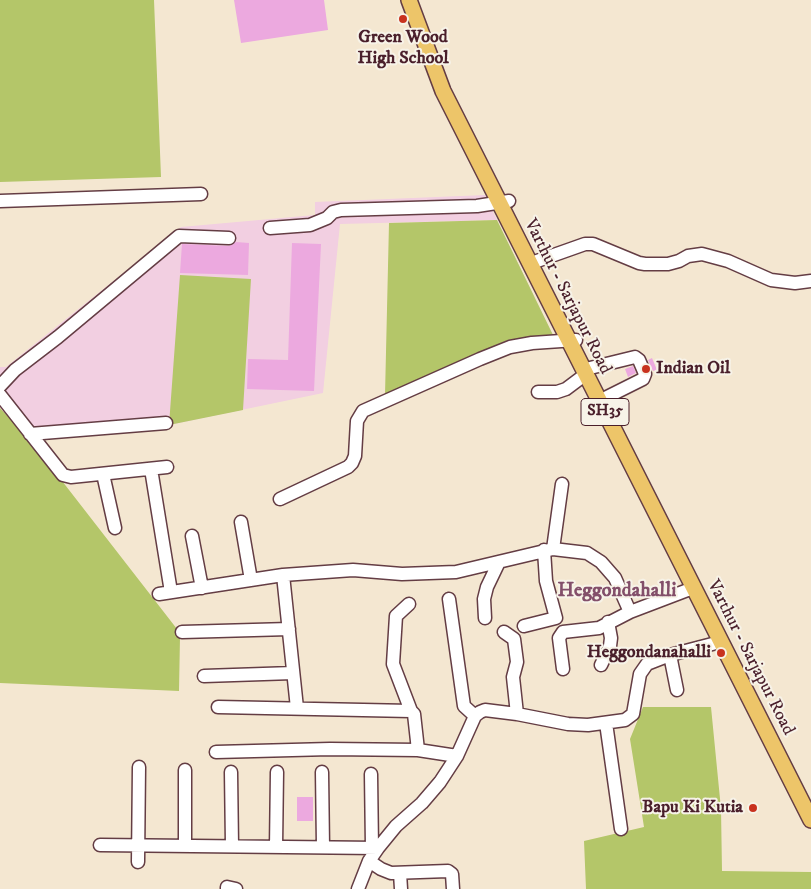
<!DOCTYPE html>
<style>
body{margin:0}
canvas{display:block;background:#f4e7d1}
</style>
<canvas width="811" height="889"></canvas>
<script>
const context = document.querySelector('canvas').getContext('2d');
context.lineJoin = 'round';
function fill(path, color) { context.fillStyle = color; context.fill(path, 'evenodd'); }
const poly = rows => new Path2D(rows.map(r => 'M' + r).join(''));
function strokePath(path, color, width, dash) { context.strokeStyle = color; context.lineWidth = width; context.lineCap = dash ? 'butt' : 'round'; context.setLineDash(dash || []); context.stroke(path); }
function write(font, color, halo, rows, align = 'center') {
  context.font = font + ' "IM FELL DW Pica",serif'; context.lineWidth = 4; context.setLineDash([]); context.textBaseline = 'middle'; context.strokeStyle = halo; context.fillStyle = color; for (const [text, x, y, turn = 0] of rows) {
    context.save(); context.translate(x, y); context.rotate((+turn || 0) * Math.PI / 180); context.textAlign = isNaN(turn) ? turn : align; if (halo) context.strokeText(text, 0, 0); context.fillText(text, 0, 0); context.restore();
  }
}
fill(poly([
 [485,195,497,220,340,224,323,393,174,424,31,441,0,408,0,367,6,367,181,227,315,215,315,202]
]), '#f2cfe1');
fill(poly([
 [0,0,154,0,161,177,0,182],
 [497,220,554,337,508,340,385,395,389,223],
 [180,275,251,279,243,410,169,425],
 [0,408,31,441,177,629,180,637,179,691,0,683],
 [643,707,711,707,721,809,722,871,811,872,811,889,586,889,584,841,644,827,630,739]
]), '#b4c669');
fill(poly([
 [234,0,324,0,328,30,241,43],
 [236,242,249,243,248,275,180,273,182,244,229,246],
 [292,243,321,244,314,391,247,389,248,359,288,360],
 [652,358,657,370,653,371,648,360],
 [633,366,636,373,628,377,625,369],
 [297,797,313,797,313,821,297,821]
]), '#eca9df');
const minor = poly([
 [0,201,201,194],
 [270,228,310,225,327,218,333,212,341,210,477,206,509,201],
 [537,261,585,244,593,244,639,263,645,264,668,264,679,261,688,256,702,254,728,261,771,280,795,283,811,281],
 [0,386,15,370,58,337,179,236,229,238],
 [538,392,557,392,566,389,586,374,590,368,635,357,639,360,645,374,643,379,605,398],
 [0,395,63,475,71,477,167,467],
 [30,434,166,423],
 [151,469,171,592],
 [103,474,115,528],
 [280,499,348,467,352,463,355,456,357,421,363,411,480,359,510,347,532,343,576,340],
 [241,522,251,580],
 [192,536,202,588],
 [553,549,562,484],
 [283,575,297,708],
 [159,594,283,575,353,570,402,574,456,572,553,549,587,553,601,562,615,578,630,612,693,588],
 [449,599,464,706,475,716],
 [409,604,396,616,393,664,411,711],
 [485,618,484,599,487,587,499,562],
 [524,626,556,618,546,581,544,550],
 [182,632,289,629],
 [504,632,514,639,517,662,513,677,517,714],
 [670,655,677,690],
 [601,665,610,646,611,638,608,622],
 [563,669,559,638,563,632,599,628,630,612],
 [204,676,293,673],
 [218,707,411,711,414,714,418,750],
 [606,723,621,829],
 [216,752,330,749,418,750,457,756],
 [185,770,185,846],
 [231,772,232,846],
 [322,772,323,847],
 [371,774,372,848],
 [100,845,378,848],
 [276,847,277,772],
 [369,861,381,869,391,873,448,871,452,874,453,889],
 [138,862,139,767],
 [400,873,401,889],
 [227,889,227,887,236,889],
 [358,889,369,861,378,848,396,826,422,803,440,782,457,756,475,716,480,712,485,710,517,714,568,724,588,725,625,720,633,714,640,674,647,664,670,655,720,642]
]);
const major = poly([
 [409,0,443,91,811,820]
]);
strokePath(minor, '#643d44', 15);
strokePath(major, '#643d44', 18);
strokePath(minor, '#fff', 12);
strokePath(major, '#edc569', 15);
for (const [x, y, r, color] of [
 [403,19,5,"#c8321e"],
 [646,369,5,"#c8321e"],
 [721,653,5,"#c8321e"],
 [753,808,5,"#c8321e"]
]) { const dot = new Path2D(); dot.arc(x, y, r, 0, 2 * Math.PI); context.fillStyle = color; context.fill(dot); strokePath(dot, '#f7f3e8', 2); }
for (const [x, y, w] of [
 [605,412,48]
]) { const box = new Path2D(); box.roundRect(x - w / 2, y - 13.5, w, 27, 4); context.fillStyle = '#f7f3e8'; context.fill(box); strokePath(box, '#4a1f2b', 1); }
write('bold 16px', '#4a1f2b', null, [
 ["SH35",605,412]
]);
write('bold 18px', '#4a1f2b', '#f7f3e8', [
 ["Green Wood",403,38,"center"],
 ["High School",403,59,"center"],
 ["Indian Oil",656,369,"left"],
 ["Heggondanahalli",711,653],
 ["Bapu Ki Kutia",743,808]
], 'right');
write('18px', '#4a1f2b', '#f7f3e8', [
 ["Varthur - Sarjapur Road",567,297,63],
 ["Varthur - Sarjapur Road",750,658,63]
]);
write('bold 20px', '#834f6a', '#f7f3e8', [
 ["Heggondahalli",617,592]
]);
</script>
